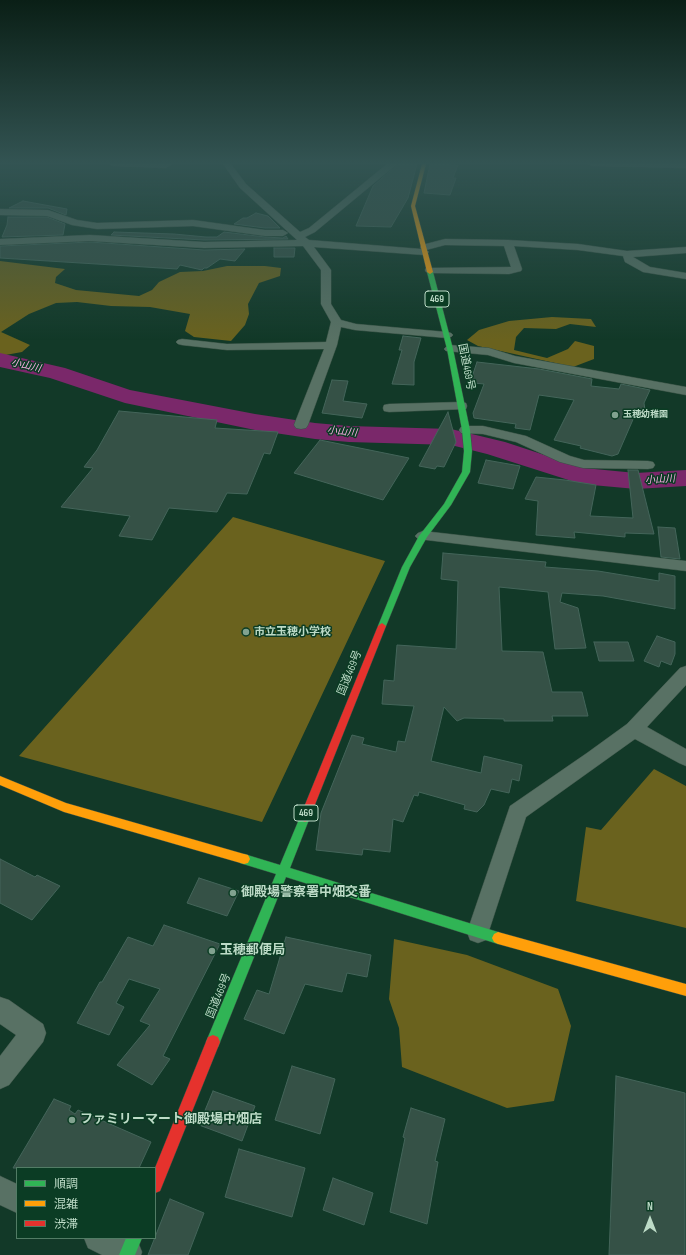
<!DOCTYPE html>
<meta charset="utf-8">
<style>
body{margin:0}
#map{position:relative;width:686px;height:1255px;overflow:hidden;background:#123928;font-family:"Sofia Sans Condensed","Noto Sans JP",sans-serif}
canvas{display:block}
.legend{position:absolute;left:16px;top:1167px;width:140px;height:72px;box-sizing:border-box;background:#0b3c24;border:1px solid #527c65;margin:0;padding:5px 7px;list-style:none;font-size:12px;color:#bddbc7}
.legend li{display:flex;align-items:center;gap:8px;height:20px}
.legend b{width:20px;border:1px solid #527c65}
.north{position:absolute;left:630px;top:1199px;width:40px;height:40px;-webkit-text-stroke:3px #0b3c24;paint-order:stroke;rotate:0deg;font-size:11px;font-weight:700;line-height:16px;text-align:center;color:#bddbc7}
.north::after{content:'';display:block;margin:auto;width:14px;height:18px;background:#bddbc7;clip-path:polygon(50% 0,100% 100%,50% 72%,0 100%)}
</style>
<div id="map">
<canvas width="686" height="1255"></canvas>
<ul class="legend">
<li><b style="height:5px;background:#30b455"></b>順調</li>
<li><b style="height:5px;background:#ff9f0a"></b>混雑</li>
<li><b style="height:5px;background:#e5322d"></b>渋滞</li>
</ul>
<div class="north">N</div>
</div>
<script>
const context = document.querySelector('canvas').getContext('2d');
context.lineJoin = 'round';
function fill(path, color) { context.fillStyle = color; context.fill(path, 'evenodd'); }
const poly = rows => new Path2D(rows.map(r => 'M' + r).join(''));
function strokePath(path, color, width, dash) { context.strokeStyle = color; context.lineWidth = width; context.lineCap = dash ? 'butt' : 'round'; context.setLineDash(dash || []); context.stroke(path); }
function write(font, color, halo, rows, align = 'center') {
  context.font = font + ' "Sofia Sans Condensed","Noto Sans JP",sans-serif'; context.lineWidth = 3; context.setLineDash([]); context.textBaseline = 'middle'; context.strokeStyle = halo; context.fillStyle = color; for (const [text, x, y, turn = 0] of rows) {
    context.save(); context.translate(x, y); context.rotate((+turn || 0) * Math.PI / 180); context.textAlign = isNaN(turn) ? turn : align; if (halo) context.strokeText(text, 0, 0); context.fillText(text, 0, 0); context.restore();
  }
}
fill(poly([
 [0,261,65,269,56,277,55,283,76,290,139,296,152,290,159,282,180,272,203,271,227,266,265,266,281,268,280,276,259,283,248,304,249,314,245,325,231,341,194,337,185,331,190,314,150,307,111,306,77,302,56,303,29,314,1,332,30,345,22,352,0,356],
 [552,317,591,319,596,327,570,324,556,329,524,328,516,337,514,350,547,358,568,349,575,341,594,346,594,359,573,367,478,346,467,340,479,330,509,321],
 [233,517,385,561,262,822,19,756],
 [654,769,686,786,686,928,576,901,586,827,601,830],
 [394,939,467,955,558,989,571,1026,554,1101,507,1108,402,1067,399,1028,389,999]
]), '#6a621e');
fill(poly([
 [0,353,65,368,130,390,255,414,315,423,349,426,451,429,505,442,584,468,636,473,686,470,686,486,636,489,581,484,487,454,451,445,349,442,315,439,255,430,125,403,50,378,0,367,0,353]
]), '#7a286a');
const building = poly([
 [398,164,417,164,408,198,391,227,356,226,373,186,398,164],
 [430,164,458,165,453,178,456,178,450,195,424,193,430,164],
 [23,201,67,209,66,215,48,208,9,208,23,201],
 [256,213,268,216,280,228,265,228,234,224,243,218,247,218,256,213],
 [8,217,47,217,65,224,63,235,2,237,7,225,8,217],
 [114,232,174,234,206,237,217,237,224,232,265,237,283,238,286,236,288,239,204,240,111,235,114,232],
 [90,242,204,250,245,249,235,261,220,259,207,268,204,268,202,270,180,265,177,269,0,258,0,246,90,242],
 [274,248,295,248,294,257,274,257,274,248],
 [403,336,421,338,414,362,414,385,392,384,402,350,399,350,403,336],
 [477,362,539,369,592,379,591,386,619,389,621,384,650,390,644,403,645,410,638,408,618,454,612,456,580,448,581,446,554,440,574,400,539,395,530,430,515,428,516,424,474,418,473,413,484,384,474,383,475,380,471,380,477,362],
 [332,380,348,381,343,401,367,404,362,418,322,413,332,380],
 [119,411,217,420,215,428,278,432,270,454,264,453,247,494,227,493,217,512,169,508,152,540,119,536,130,516,61,507,93,468,84,467,97,450,119,411],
 [448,412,456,442,444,467,437,466,435,469,419,466,448,412],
 [320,440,409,458,383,500,294,473,320,440],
 [486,460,520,466,513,489,478,483,486,460],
 [628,470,638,470,654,534,625,533,625,537,574,532,575,538,536,535,538,501,525,499,536,477,565,480,596,485,590,516,633,518,628,470],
 [658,527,675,528,680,559,661,557,658,527],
 [443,553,546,562,545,567,598,571,659,581,659,573,675,576,675,609,603,596,562,593,560,602,578,608,586,648,555,649,548,592,499,587,502,651,543,652,552,692,582,692,588,716,552,716,553,721,504,721,504,719,464,718,457,721,444,707,431,761,481,773,484,756,522,765,519,781,512,779,509,793,491,789,484,805,477,812,464,809,465,805,419,792,418,796,414,795,403,822,393,819,390,852,363,849,362,855,316,850,321,813,352,735,364,738,362,744,396,752,398,741,405,742,414,706,382,704,384,680,394,681,397,645,456,649,458,581,441,579,443,553],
 [657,636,675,642,675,654,671,665,661,661,659,667,644,661,657,636],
 [594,642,628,642,634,661,599,661,594,642],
 [0,859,35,877,37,875,60,886,32,920,0,903,0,859],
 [199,878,239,891,227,916,187,903,199,878],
 [164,925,220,944,163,1056,170,1059,152,1085,117,1065,150,1025,140,1021,160,989,129,979,116,1003,124,1007,109,1035,77,1023,100,982,102,982,128,937,153,946,164,925],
 [286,937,371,955,367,977,347,973,342,992,305,984,284,1034,244,1019,257,990,269,994,286,937],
 [292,1066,335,1079,320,1134,275,1120,292,1066],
 [616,1076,685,1093,685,1255,609,1255,616,1076],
 [213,1091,255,1106,242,1141,199,1125,213,1091],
 [54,1099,71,1106,69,1110,75,1114,78,1110,151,1142,139,1168,13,1168,54,1099],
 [411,1108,445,1119,435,1161,438,1162,427,1224,390,1212,405,1138,403,1137,411,1108],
 [239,1149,305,1168,292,1217,225,1197,239,1149],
 [333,1178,373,1193,364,1225,323,1210,333,1178],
 [170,1199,204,1213,188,1255,148,1255,170,1199]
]);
fill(building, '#355146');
strokePath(building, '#44655a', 1);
const street = poly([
 [109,164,172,164,166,168,113,166,109,164],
 [223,164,231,164,246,184,300,232,309,228,387,164,397,164,315,232,305,237,309,240,421,249,420,247,422,245,445,239,508,240,578,244,627,251,686,247,686,253,633,257,650,267,686,273,686,279,643,272,625,262,623,256,578,250,514,246,522,269,521,271,509,274,430,273,426,272,425,270,426,268,511,267,504,246,445,245,426,250,429,252,424,255,314,247,331,270,331,304,341,320,356,324,447,332,451,333,453,335,451,337,447,338,355,330,341,327,337,345,308,425,306,428,301,429,296,428,294,425,324,349,227,350,182,345,178,344,176,342,178,340,182,339,227,344,326,342,331,322,321,304,321,270,303,246,204,248,90,241,0,245,0,239,90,235,204,242,297,240,240,188,223,164],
 [588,164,686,164,686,168,592,166,588,164],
 [0,209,48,210,77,220,97,223,193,220,265,230,283,230,288,233,283,236,265,236,193,226,97,229,72,225,47,216,0,215,0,209],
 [450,345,489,348,515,356,686,387,686,395,514,363,488,355,446,351,444,349,446,347,450,345],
 [461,402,466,403,467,406,466,409,389,412,384,411,383,408,384,405,389,404,461,402],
 [466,426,483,426,526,436,570,456,584,460,648,461,653,462,655,465,653,468,648,469,583,468,560,462,516,442,483,434,461,433,459,430,461,427,466,426],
 [423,531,686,561,686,571,418,539,415,536,418,533,423,531],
 [686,666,686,685,647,727,686,749,686,766,679,763,635,739,526,817,486,940,478,943,470,940,467,932,510,806,587,753,627,724,680,668,686,666],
 [0,997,9,1000,43,1024,46,1033,43,1042,9,1085,0,1089,0,1056,16,1035,0,1024,0,997],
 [0,1176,17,1184,17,1213,0,1205,0,1176],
 [84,1238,130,1238,138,1242,142,1252,141,1255,102,1255,88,1248,84,1238]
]);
const fast = poly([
 [430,270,433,272,453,349,470,430,472,451,470,472,451,505,427,537,410,567,386,626,382,629,378,626,402,567,419,536,444,504,462,472,464,451,462,430,447,349,427,272,430,270],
 [305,812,309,814,310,817,290,868,498,932,502,934,504,938,502,942,498,944,286,877,218,1047,213,1049,208,1047,206,1042,276,874,240,863,238,859,240,855,244,854,280,865,300,817,301,814,305,812],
 [126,1238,142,1238,135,1255,119,1255,126,1238]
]);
const slow = poly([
 [422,164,426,164,415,206,433,272,430,274,427,272,411,206,422,164],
 [0,776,66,803,244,854,248,855,250,859,248,863,244,864,64,812,0,785,0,776],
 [498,932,686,984,686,996,498,944,494,942,492,938,494,934,498,932]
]);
const jam = poly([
 [382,623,386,626,310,817,309,820,305,822,301,820,300,817,378,626,382,623],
 [213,1035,218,1037,220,1042,160,1191,155,1193,155,1168,208,1037,213,1035]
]);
strokePath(street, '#395245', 1);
strokePath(fast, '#395245', 1);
strokePath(slow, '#395245', 1);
strokePath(jam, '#395245', 1);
fill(street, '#587164');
fill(fast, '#30b455');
fill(slow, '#ff9f0a');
fill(jam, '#e5322d');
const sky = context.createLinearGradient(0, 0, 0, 340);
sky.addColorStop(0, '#0a1f16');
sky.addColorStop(0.48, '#335453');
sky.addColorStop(1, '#33545300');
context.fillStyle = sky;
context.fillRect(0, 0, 686, 340);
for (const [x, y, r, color] of [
 [615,415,4,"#81a28f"],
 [246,632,4,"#81a28f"],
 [233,893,4,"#81a28f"],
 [212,951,4,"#81a28f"],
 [72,1120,4,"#81a28f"]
]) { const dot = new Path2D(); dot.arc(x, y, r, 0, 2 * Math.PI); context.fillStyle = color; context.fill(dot); strokePath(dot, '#0b3c24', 1.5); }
write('bold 9px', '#bddbc7', '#0b3c24', [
 ["玉穂幼稚園",623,415]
], 'left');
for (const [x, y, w] of [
 [437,299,24],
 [306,813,24]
]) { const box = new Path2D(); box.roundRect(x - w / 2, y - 8, w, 16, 3); context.fillStyle = '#0b3c24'; context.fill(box); strokePath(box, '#bddbc7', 1); }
write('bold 10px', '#bddbc7', null, [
 ["469",437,299],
 ["469",306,813]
]);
write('italic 10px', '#f9aee4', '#0b3c24', [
 ["小山川",26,366,13],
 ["小山川",342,432,6],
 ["小山川",660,480,-4]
]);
write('11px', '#bddbc7', '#0b3c24', [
 ["国道469号",466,367,79],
 ["国道469号",350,673,-68],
 ["国道469号",219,996,-68]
]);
write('bold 11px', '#bddbc7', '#0b3c24', [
 ["市立玉穂小学校",254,632]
], 'left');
write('bold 13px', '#bddbc7', '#0b3c24', [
 ["御殿場警察署中畑交番",241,893],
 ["玉穂郵便局",220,951],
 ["ファミリーマート御殿場中畑店",80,1120]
], 'left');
</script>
